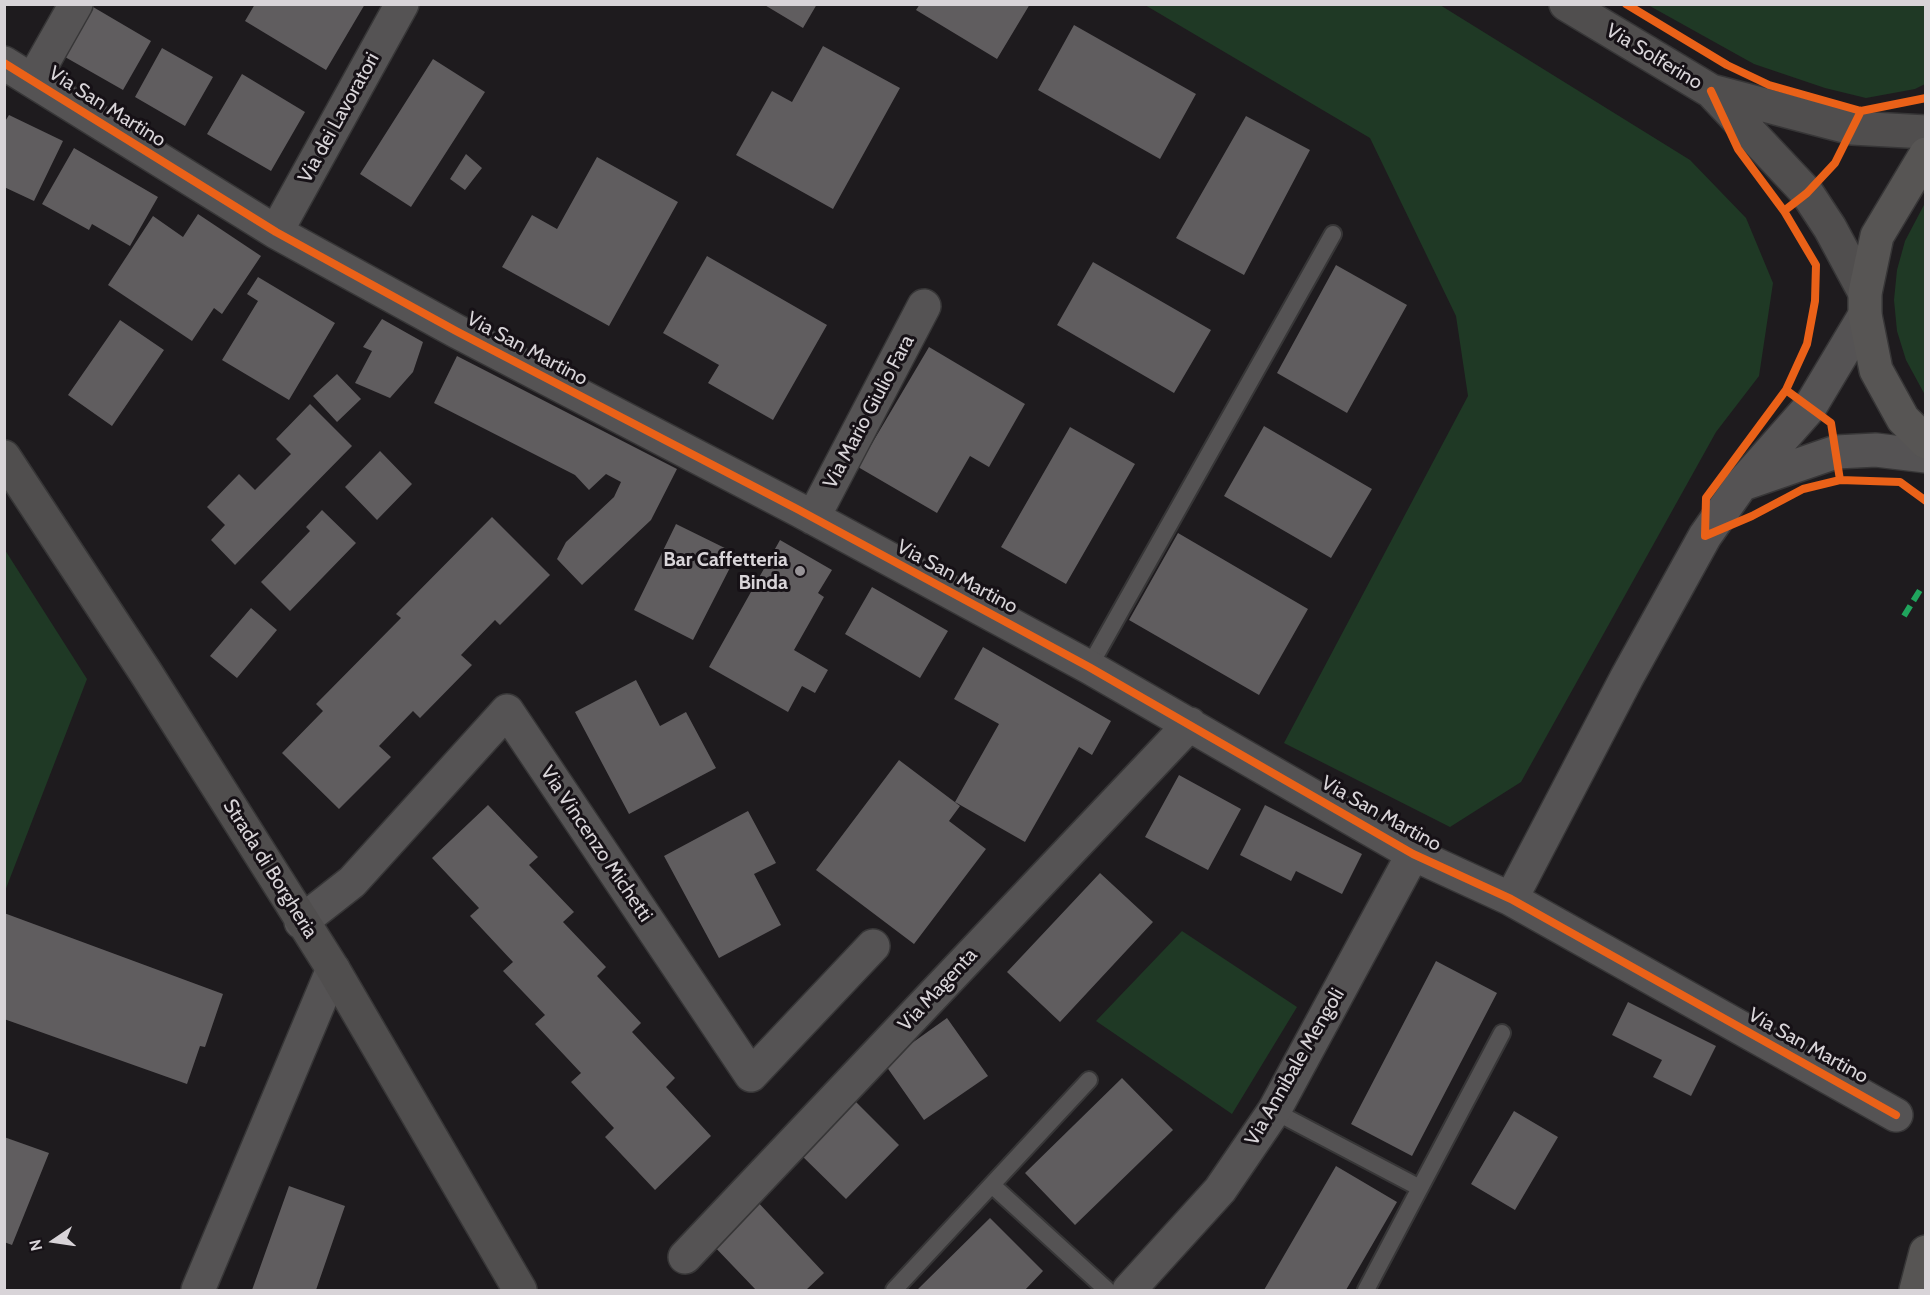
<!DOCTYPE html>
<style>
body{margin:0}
#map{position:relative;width:1930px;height:1295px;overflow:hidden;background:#1e1b1e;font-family:Cabin,sans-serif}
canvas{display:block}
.frame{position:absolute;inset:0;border:6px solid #d8d4d8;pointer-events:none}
.north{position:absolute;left:24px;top:1211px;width:60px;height:60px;-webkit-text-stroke:4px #161116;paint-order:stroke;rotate:257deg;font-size:16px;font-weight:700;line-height:24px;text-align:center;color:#d8d4d8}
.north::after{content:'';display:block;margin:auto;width:21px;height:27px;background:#d8d4d8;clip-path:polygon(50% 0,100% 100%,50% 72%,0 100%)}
</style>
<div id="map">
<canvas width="1930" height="1295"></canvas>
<div class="frame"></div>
<div class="north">N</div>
</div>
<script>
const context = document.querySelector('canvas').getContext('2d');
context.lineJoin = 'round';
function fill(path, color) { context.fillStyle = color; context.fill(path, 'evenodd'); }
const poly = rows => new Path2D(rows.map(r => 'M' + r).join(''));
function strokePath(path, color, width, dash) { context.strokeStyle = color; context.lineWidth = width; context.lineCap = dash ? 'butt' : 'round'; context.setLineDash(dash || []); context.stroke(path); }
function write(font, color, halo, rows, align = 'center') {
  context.font = font + ' Cabin,sans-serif'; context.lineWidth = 6; context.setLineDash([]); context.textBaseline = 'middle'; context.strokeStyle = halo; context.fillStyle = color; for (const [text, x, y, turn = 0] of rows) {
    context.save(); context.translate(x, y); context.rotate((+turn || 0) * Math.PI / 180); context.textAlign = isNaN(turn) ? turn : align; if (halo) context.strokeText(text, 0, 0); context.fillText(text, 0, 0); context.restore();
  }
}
fill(poly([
 [1145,5,1440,5,1690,160,1746,218,1773,283,1759,376,1716,432,1521,782,1450,827,1284,743,1468,396,1456,316,1370,138],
 [1648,5,1925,5,1925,84,1915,89,1866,98,1825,88,1754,64],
 [1925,203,1925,395,1906,360,1897,331,1894,300,1897,270,1905,241],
 [5,550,87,679,5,891],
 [1182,931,1297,1007,1232,1114,1096,1021]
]), '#1f3925');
fill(poly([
 [88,4,151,41,123,90,58,53],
 [255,4,365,4,326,70,245,21],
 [763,4,817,4,803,28],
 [920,4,1030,4,997,59,916,10],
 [1074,25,1196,94,1160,159,1038,90],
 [823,46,900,88,833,209,736,155,772,91,792,102],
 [162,48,213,77,185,126,135,97],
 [433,59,485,92,411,207,360,174],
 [242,74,305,112,271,171,207,134],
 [9,115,63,141,34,201,4,187,4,123],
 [1246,116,1310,150,1244,275,1176,238],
 [74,148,158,197,130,246,92,224,89,230,42,204],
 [466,154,482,168,465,190,450,179],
 [597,157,678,202,609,326,502,267,532,215,557,229],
 [198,214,261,256,222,314,214,308,192,341,108,285,153,216,183,237],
 [707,256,827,325,773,420,708,383,719,365,663,333],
 [1093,262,1211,330,1174,393,1057,325],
 [1336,265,1407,305,1347,413,1277,373],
 [258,277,335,323,289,400,222,360,258,301,247,294],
 [382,319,423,342,413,372,390,398,355,383,372,351,363,347],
 [120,320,164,350,112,426,68,395],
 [929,347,1025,404,989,467,970,456,937,513,858,467],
 [457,356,677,469,651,520,582,585,557,559,566,542,614,497,621,482,606,474,589,490,575,475,434,403],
 [337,374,361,399,337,422,313,396],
 [310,404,352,446,235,565,211,540,225,525,207,507,239,474,255,490,291,454,276,439],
 [1264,426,1372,489,1331,558,1224,496],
 [1070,427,1135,464,1066,584,1001,547],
 [380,451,412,484,377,520,345,487],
 [322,510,356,543,290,611,261,582,310,531,306,527],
 [492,517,550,575,500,625,495,620,461,655,472,665,420,718,413,711,379,746,391,757,339,809,282,753,323,711,316,704,401,618,396,614],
 [676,524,737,554,693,640,634,610],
 [1178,533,1308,609,1259,695,1129,620],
 [780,540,832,570,818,593,824,597,794,650,828,670,815,693,802,686,788,712,709,667],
 [872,587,948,631,920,678,845,634],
 [251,608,277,630,237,678,210,656],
 [983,647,1111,721,1092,755,1079,747,1025,842,955,802,999,724,954,699],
 [636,680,660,726,686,712,716,768,629,814,575,712],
 [899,760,960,806,949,821,986,849,914,944,816,870],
 [1179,775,1241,809,1208,870,1145,837],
 [488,805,538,857,529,865,574,912,563,922,606,967,597,976,641,1023,632,1032,675,1078,666,1087,711,1136,655,1190,605,1137,614,1128,571,1082,581,1073,535,1024,545,1015,503,971,513,962,470,916,479,908,432,858],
 [1265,805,1362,854,1342,894,1296,871,1291,881,1240,855],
 [748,811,776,863,754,874,781,925,719,958,664,856],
 [1100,873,1153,922,1060,1022,1007,972],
 [4,913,223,994,205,1047,200,1046,187,1084,4,1019],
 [1436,961,1497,993,1412,1156,1351,1124],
 [1628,1002,1716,1046,1691,1096,1653,1077,1662,1060,1612,1035],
 [947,1018,988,1076,924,1120,884,1063],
 [1122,1078,1173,1130,1075,1225,1025,1173],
 [853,1099,899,1145,846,1199,799,1153],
 [1514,1111,1558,1137,1515,1210,1471,1184],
 [4,1137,49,1153,12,1245,4,1242],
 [1336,1166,1397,1202,1346,1290,1264,1290],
 [289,1186,345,1206,316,1290,252,1290],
 [755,1199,824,1273,806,1290,756,1290,710,1242],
 [990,1218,1043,1271,1025,1290,917,1290]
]), '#605d5f');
const lane = poly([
 [1089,667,1333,234],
 [1274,1111,1420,1188],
 [992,1185,1107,1290],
 [894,1290,1089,1080],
 [1366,1290,1502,1033]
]);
const street = poly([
 [4,63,276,232,456,331,799,510,1089,667,1413,854,1511,899,1896,1115],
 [33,80,76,4],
 [276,232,402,4],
 [1743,484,1836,452,1876,450,1926,456],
 [813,518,924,306],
 [1511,899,1627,677,1705,536,1741,485,1810,407,1865,315],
 [301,922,352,882,507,711,751,1075,873,946],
 [685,1257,1190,724],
 [198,1290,333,969],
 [1129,1290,1220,1190,1274,1111,1413,854]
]);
const secondary = poly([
 [1566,4,1711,91,1852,128,1926,132],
 [1711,91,1807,193,1830,228,1865,293],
 [4,457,146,673,333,969,520,1290]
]);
const primary = poly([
 [1926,154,1877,236,1865,293,1865,315,1876,370,1903,419,1926,442],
 [1916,1290,1926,1252]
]);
strokePath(lane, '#373637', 20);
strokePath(street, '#373637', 36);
strokePath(secondary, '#373637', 36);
strokePath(primary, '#373637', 36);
strokePath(lane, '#555354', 16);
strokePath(street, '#555354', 33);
strokePath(secondary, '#504e4e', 33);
strokePath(primary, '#575554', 33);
strokePath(poly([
 [1904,616,1920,590,1926,588]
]), '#20a55d', 6, [12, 6]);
strokePath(poly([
 [1626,4,1727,65,1769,85,1861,111,1926,98],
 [4,63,276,232,456,331,799,510,1089,667,1413,854,1511,899,1896,1115],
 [1711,91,1738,149,1784,211,1816,265,1815,301,1807,344,1786,390,1706,498,1705,536,1752,516,1803,489,1840,480,1900,482,1926,501],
 [1784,211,1807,193,1835,163,1861,111],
 [1786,390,1831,423,1840,480]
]), '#ea6118', 8);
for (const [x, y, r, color] of [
 [800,571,6,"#979397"]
]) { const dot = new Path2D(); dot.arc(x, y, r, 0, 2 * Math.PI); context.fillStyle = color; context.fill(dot); strokePath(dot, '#161116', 2); }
write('20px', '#d8d4d8', '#161116', [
 ["Via Solferino",1654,57,31],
 ["Via San Martino",107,107,32],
 ["Via dei Lavoratori",339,118,-61],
 ["Via San Martino",527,349,28],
 ["Via Mario Giulio Fara",869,412,-62],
 ["Via San Martino",957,577,28],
 ["Via San Martino",1381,814,29],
 ["Via Vincenzo Michetti",596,844,56],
 ["Strada di Borgheria",270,869,58],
 ["Via Magenta",938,990,-47],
 ["Via San Martino",1808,1046,29],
 ["Via Annibale Mengoli",1295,1067,-60]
]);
write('bold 20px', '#d8d4d8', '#161116', [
 ["Bar Caffetteria",788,560],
 ["Binda",788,583]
], 'right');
</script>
